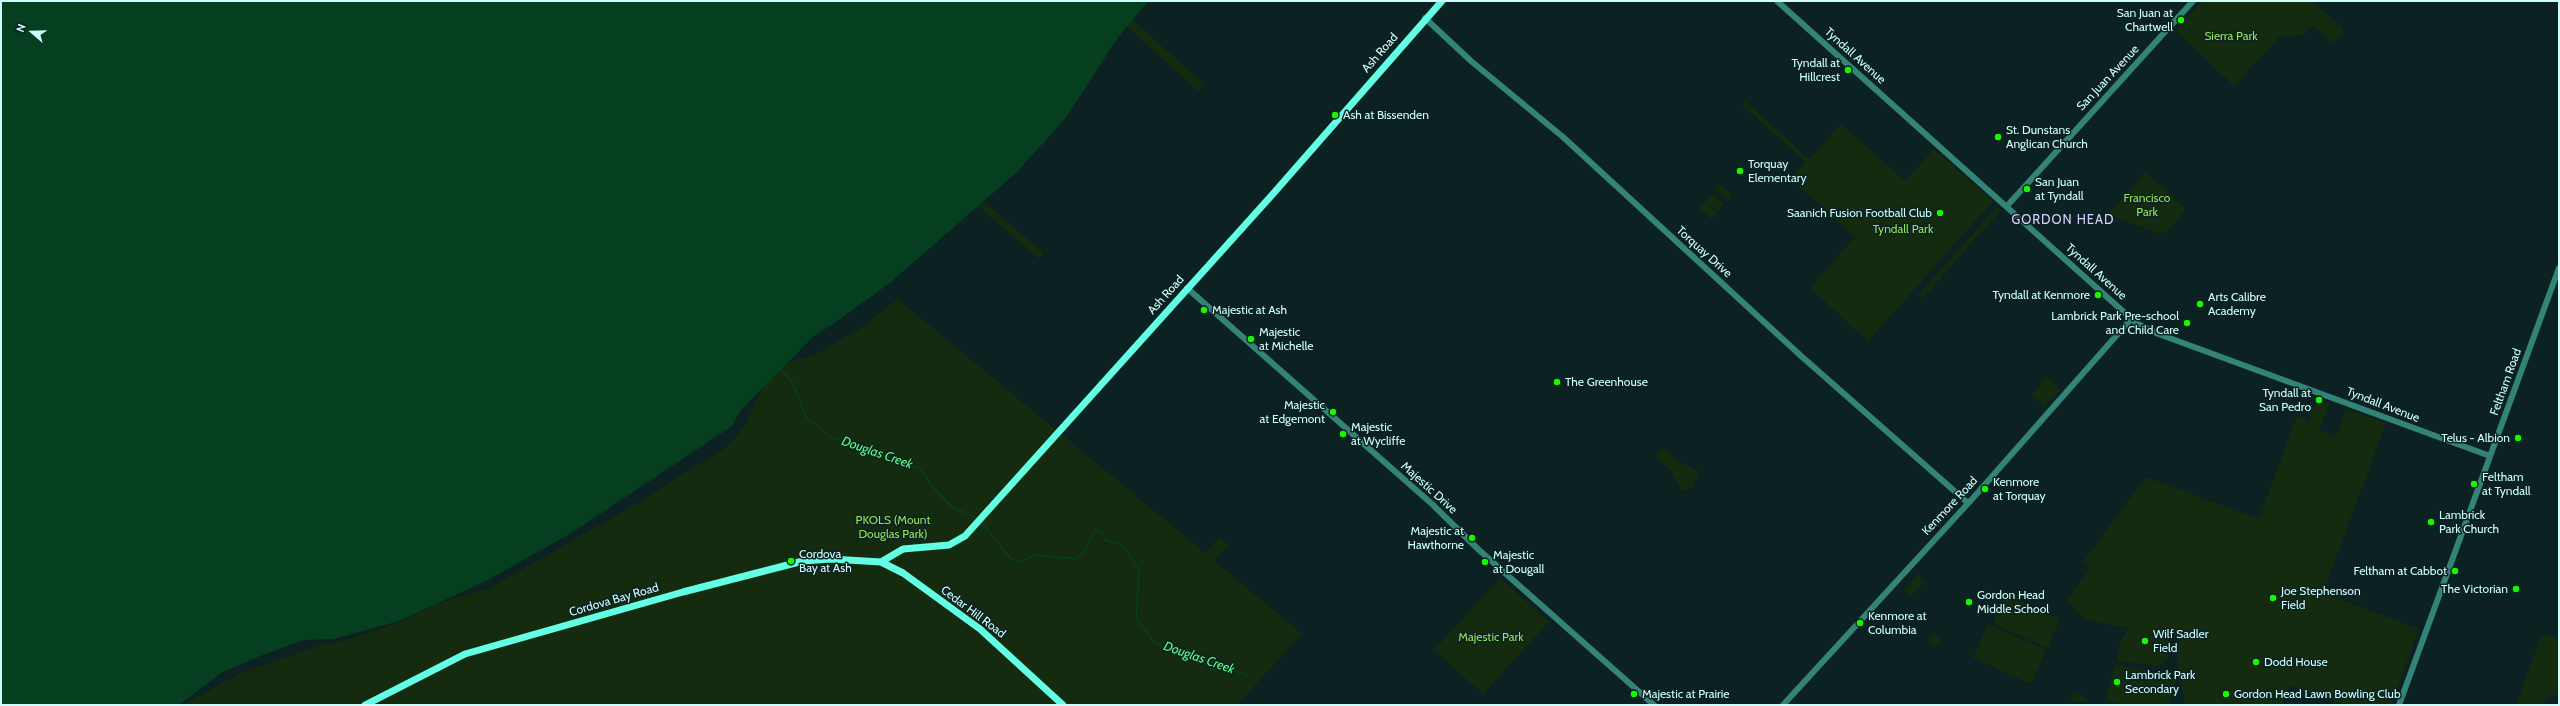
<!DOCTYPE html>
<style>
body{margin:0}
#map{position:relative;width:2560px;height:706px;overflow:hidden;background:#0c2121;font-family:Cabin,sans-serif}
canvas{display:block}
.frame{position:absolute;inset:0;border:2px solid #ccfffb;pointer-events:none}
.north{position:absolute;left:12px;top:12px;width:40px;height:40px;-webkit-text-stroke:3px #0c2121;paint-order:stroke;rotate:290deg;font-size:11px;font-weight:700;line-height:16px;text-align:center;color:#ccfffb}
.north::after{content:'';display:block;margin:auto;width:14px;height:18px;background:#ccfffb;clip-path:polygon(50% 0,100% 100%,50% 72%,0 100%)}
</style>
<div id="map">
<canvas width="2560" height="706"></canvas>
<div class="frame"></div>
<div class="north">N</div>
</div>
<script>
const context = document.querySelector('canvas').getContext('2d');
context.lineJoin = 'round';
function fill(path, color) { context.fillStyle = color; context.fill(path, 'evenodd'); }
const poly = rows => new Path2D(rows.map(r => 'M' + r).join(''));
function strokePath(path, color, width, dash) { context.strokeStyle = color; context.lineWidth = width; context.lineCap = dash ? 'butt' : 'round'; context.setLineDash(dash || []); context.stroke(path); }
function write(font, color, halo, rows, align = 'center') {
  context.font = font + ' Cabin,sans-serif'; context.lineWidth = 3; context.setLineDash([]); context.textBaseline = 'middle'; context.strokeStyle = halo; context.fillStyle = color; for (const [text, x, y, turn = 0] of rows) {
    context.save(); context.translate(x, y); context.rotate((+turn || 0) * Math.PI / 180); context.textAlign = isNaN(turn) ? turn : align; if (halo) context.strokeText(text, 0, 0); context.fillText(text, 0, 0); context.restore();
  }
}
fill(poly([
 [2202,1,2312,1,2342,27,2343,32,2333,43,2313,25,2303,35,2280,36,2234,86,2177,32,2178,27],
 [1132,19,1205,85,1198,91,1126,26],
 [1745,101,1809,159,1841,124,1905,181,1934,149,1993,201,1868,341,1810,288,1855,237,1791,179,1806,162,1742,105],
 [2146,172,2185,208,2175,223,2164,233,2156,233,2108,214],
 [1720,184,1732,194,1728,201,1715,189],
 [1712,194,1724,204,1718,211,1706,201],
 [1705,201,1717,212,1711,219,1699,208],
 [984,202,1044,253,1039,259,979,207],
 [1997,207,2001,210,1923,298,1919,294],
 [898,299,1205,553,1220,538,1228,545,1214,560,1302,634,1237,705,183,705,238,674,318,646,340,642,401,622,439,603,488,589,631,507,728,446,745,426,759,394,779,364,809,357,832,347,839,340,856,332],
 [2047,377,2058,387,2059,391,2044,407,2031,395],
 [2317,399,2330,403,2319,430,2336,436,2346,409,2386,423,2323,593,2419,629,2391,705,2345,705,2291,686,2288,687,2282,705,2185,705,2177,658,2181,637,2168,635,2168,658,2160,666,2117,661,2120,643,2129,628,2081,619,2082,617,2067,600,2089,570,2083,562,2146,477,2259,519,2297,416,2309,420],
 [1663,447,1681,463,1699,471,1693,487,1682,492,1672,472,1655,457],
 [1918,575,1925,581,1912,595,1907,594,1904,590],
 [1500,578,1549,622,1483,694,1434,650],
 [2005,595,2060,619,2048,648,1993,624],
 [1988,624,2046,650,2031,684,1973,658],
 [2542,634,2559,639,2559,695,2547,698,2540,705,2516,705],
 '1928 641a6 6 0 1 1 12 0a6 6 0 1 1-12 0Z',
 [2115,664,2176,679,2169,705,2125,705,2106,700],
 [2073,692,2082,694,2087,702,2071,701]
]), '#152b0f');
fill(poly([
 [1,1,1148,1,1119,36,1065,119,1016,173,891,282,839,320,813,337,740,411,732,426,573,532,488,580,399,621,334,639,304,640,260,656,221,673,179,705,1,705]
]), '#063f20');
strokePath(poly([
 [781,370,793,383,806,417,830,437,919,468,937,492,953,508,977,518],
 [981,522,1011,559,1020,562,1035,555,1076,559,1084,552,1094,531,1100,531,1106,541,1119,544,1126,549,1139,571,1136,618,1155,643,1247,675]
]), '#063f20', 1.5);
strokePath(poly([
 [1777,1,2136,323,2156,333,2490,456],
 [1425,18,1471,61,1563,137,1800,355,1968,503],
 [2007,206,2193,1],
 [1187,288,1432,504,1479,550,1654,705],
 [1783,705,1973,498,2131,319],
 [2399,705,2559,268]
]), '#348377', 6);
strokePath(poly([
 [881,562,903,549,949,545,965,536,1272,195,1442,1],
 [365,705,465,654,683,592,803,561,831,559,881,562,903,573,980,629,1063,705]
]), '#63ffe5', 7);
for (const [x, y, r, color] of [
 [2181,20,4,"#16f700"],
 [1848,70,4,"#16f700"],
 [1335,115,4,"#16f700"],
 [1998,137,4,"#16f700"],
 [1740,171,4,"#16f700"],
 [2027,189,4,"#16f700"],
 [1940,213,4,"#16f700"],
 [2098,295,4,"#16f700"],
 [2200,304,4,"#16f700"],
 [1204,310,4,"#16f700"],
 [2187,323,4,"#16f700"],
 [1251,339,4,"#16f700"],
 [1557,382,4,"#16f700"],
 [2319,400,4,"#16f700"],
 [1333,412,4,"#16f700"],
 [1343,434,4,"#16f700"],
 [2518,438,4,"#16f700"],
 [2474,484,4,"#16f700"],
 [1985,489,4,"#16f700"],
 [2431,522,4,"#16f700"],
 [1472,538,4,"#16f700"],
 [791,561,4,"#16f700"],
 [1485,562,4,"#16f700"],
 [2455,571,4,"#16f700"],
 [2516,589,4,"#16f700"],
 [2273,598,4,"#16f700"],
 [1969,602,4,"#16f700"],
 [1860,623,4,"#16f700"],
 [2145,641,4,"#16f700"],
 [2256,662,4,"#16f700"],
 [2117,682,4,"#16f700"],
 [1634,694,4,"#16f700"],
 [2226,694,4,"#16f700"]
]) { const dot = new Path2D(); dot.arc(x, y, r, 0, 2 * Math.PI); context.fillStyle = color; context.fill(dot); strokePath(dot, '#0c2121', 1.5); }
write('12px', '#ccfffb', '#0c2121', [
 ["San Juan at",2173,13,"right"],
 ["Chartwell",2173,27,"right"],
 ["Tyndall at",1840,63,"right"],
 ["Hillcrest",1840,77,"right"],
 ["Ash at Bissenden",1343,115],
 ["St. Dunstans",2006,130],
 ["Anglican Church",2006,144],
 ["Torquay",1748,164],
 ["Elementary",1748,178],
 ["San Juan",2035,182],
 ["at Tyndall",2035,196],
 ["Saanich Fusion Football Club",1932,213,"right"],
 ["Tyndall at Kenmore",2090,295,"right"],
 ["Arts Calibre",2208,297],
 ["Academy",2208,311],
 ["Majestic at Ash",1212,310],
 ["Lambrick Park Pre-school",2179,316,"right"],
 ["and Child Care",2179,330,"right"],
 ["Majestic",1259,332],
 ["at Michelle",1259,346],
 ["The Greenhouse",1565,382],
 ["Tyndall at",2311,393,"right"],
 ["San Pedro",2311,407,"right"],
 ["Majestic",1325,405,"right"],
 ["at Edgemont",1325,419,"right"],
 ["Majestic",1351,427],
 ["at Wycliffe",1351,441],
 ["Telus - Albion",2510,438,"right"],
 ["Feltham",2482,477],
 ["at Tyndall",2482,491],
 ["Kenmore",1993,482],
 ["at Torquay",1993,496],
 ["Lambrick",2439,515],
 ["Park Church",2439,529],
 ["Majestic at",1464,531,"right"],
 ["Hawthorne",1464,545,"right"],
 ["Cordova",799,554],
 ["Bay at Ash",799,568],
 ["Majestic",1493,555],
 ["at Dougall",1493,569],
 ["Feltham at Cabbot",2447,571,"right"],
 ["The Victorian",2508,589,"right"],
 ["Joe Stephenson",2281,591],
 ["Field",2281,605],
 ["Gordon Head",1977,595],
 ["Middle School",1977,609],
 ["Kenmore at",1868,616],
 ["Columbia",1868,630],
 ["Wilf Sadler",2153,634],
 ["Field",2153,648],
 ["Dodd House",2264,662],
 ["Lambrick Park",2125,675],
 ["Secondary",2125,689],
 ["Majestic at Prairie",1642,694],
 ["Gordon Head Lawn Bowling Club",2234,694]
], 'left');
write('12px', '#93e552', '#0c2121', [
 ["Sierra Park",2231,36],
 ["Francisco",2147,198],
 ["Park",2147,212],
 ["Tyndall Park",1903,229],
 ["PKOLS (Mount",893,520],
 ["Douglas Park)",893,534],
 ["Majestic Park",1491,637]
]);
write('12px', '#ccfffb', '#0c2121', [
 ["Ash Road",1380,53,-49],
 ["Tyndall Avenue",1855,56,42],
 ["San Juan Avenue",2108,78,-47],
 ["Torquay Drive",1704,252,42],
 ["Tyndall Avenue",2096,272,42],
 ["Ash Road",1166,295,-48],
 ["Feltham Road",2506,382,-70],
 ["Tyndall Avenue",2383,405,21],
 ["Majestic Drive",1429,488,42],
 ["Kenmore Road",1950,506,-47],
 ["Cordova Bay Road",614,600,-16],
 ["Cedar Hill Road",973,612,37]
]);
context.letterSpacing = '1px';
write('13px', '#d7ceff', '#0c2121', [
 ["GORDON HEAD",2063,220]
]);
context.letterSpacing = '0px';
write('italic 13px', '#5aff87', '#0c2121', [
 ["Douglas Creek",877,453,19],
 ["Douglas Creek",1199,658,19]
]);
</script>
